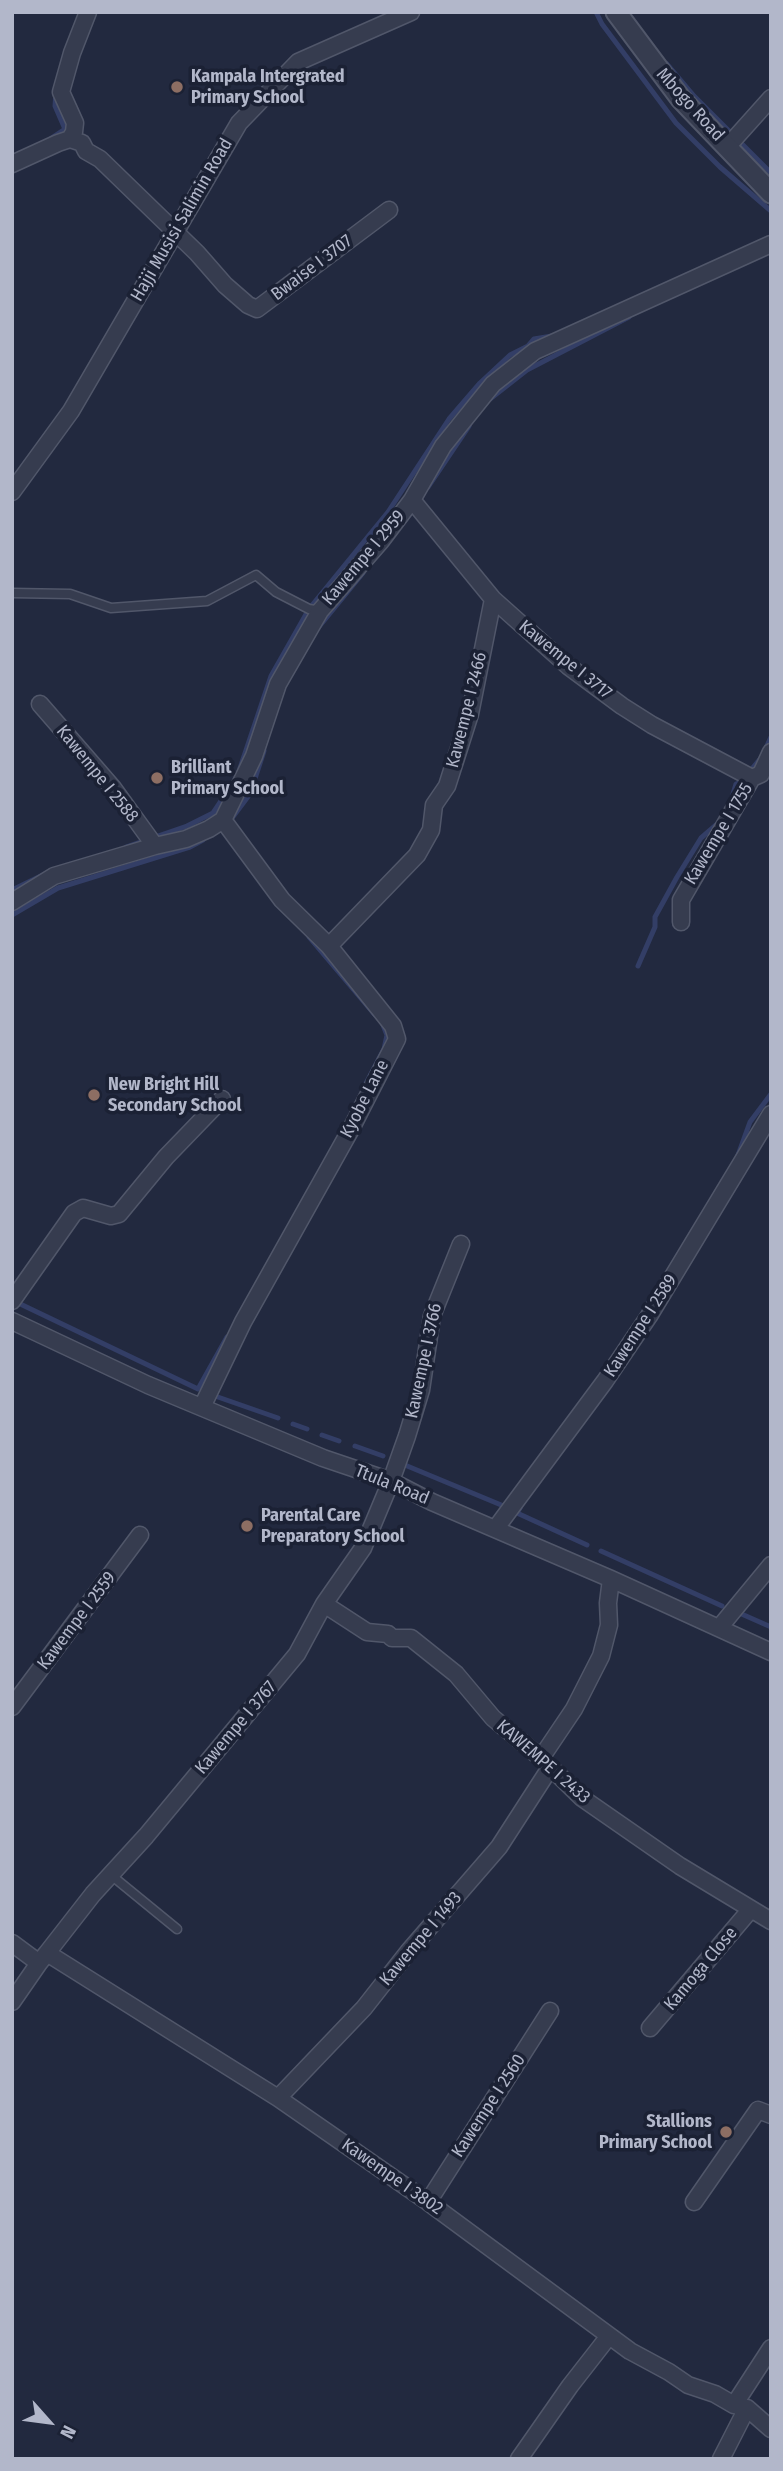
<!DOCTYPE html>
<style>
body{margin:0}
#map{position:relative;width:783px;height:2471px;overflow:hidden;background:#22293f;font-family:"Fira Sans Condensed",sans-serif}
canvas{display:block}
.frame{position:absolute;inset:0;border:14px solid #b2b7ca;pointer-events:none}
.north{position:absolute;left:14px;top:2387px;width:70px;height:70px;-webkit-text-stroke:5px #1b2134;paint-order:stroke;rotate:118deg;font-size:19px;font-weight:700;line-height:28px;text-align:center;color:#b2b7ca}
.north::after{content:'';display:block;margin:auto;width:24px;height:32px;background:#b2b7ca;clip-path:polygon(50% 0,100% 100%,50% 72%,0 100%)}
</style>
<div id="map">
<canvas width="783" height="2471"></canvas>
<div class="frame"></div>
<div class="north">N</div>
</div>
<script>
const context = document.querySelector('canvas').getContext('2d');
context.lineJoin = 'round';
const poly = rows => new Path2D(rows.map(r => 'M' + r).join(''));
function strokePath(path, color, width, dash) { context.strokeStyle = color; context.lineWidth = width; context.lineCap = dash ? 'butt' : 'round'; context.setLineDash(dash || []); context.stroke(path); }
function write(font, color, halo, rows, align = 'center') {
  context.font = font + ' "Fira Sans Condensed",sans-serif'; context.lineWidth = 7; context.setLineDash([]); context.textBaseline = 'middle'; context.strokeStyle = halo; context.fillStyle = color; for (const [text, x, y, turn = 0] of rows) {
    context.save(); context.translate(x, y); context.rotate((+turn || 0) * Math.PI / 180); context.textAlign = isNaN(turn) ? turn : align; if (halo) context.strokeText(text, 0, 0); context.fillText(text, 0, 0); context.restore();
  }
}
strokePath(poly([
 [596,12,602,24,676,123,720,167,771,211],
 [667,64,694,96,771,173],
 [50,139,65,129,55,106,56,93],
 [490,399,527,370,629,317],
 [428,487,469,426],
 [318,628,363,573],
 [765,750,771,737],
 [240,768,271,676,309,609,388,512,449,419,480,383,510,355,528,346,534,339,552,336],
 [730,804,736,784,741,782,760,759],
 [229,822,250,794,264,751],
 [126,847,187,826,213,813,231,786],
 [12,890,47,873],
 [12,915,58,888,190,847,203,840],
 [309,937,375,1015],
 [638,966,655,927,655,917,677,877,701,838,723,819],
 [363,1089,384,1049,387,1035,383,1025],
 [738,1155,750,1122,771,1094],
 [14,1301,198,1389,227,1337],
 [215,1396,278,1418],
 [293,1424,307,1429],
 [322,1435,339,1441],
 [355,1446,383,1456],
 [400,1463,506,1507],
 [520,1508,517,1513,587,1545],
 [601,1551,722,1606],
 [737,1612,771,1627]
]), '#333e66', 5);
const service = poly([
 [12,593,70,594,111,608,207,601,256,575,276,592,309,609,320,611],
 [111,1875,177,1929]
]);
const minor = poly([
 [70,139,74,132,75,123,61,92,72,53,88,12],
 [728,146,771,98],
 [12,164,58,143,70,139,82,143,86,151,100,159,197,253,225,285,248,305,257,309,389,210],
 [12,492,71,411,239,123,298,62,411,12],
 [412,500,493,599,568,666,622,706,652,725,752,778],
 [40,704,113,788,155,846],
 [12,902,54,876,155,846,186,839,209,829,223,820,254,756,278,684,320,611,381,541,412,500,443,446,493,384,535,351,771,244],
 [681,922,681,900,752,778,761,774,771,752],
 [329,946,417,855,431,830,434,805,447,786,470,714,493,599],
 [12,1301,74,1213,83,1208,111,1216,119,1214,166,1157,222,1099],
 [12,1321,148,1385,323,1458,391,1481,432,1502,611,1579,771,1652],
 [202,1407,243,1322,351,1129,397,1039,393,1026,329,946,282,900,223,820],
 [496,1528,605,1381,649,1316,771,1114],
 [324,1604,367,1632,388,1634,392,1638,411,1638,456,1674,493,1718,541,1758,582,1798,680,1866,771,1921],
 [719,1628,771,1565],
 [12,1707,140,1535],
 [541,1758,574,1709,601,1656,609,1625,608,1603,611,1579],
 [12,1943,39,1963,47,1953,278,2098,428,2202,630,2351,669,2372,688,2385,715,2394,734,2405,747,2408,771,2429],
 [47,1953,93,1894,146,1836,297,1654,324,1604,363,1548,391,1481,407,1436,421,1390,432,1316,461,1244],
 [12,2002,39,1963],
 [650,2028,751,1909],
 [278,2098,364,2008,408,1952,499,1847,550,1768],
 [428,2202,550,2011],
 [694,2202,758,2110,771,2115],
 [734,2405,771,2348],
 [519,2459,570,2386,609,2336],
 [721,2459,747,2408]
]);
const tertiary = poly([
 [616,12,681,99,771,193]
]);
strokePath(service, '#51576a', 11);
strokePath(minor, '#51576a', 19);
strokePath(tertiary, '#51576a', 23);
strokePath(service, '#363c4f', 8);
strokePath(minor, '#363c4f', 16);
strokePath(tertiary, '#363c4f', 19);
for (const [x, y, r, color] of [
 [177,87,7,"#8d6e63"],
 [157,778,7,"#8d6e63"],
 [94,1095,7,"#8d6e63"],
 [247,1526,7,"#8d6e63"],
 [726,2132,7,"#8d6e63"]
]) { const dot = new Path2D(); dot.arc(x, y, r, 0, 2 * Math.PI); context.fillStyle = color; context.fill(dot); strokePath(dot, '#1b2134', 2.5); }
write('bold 18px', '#b2b7ca', '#1b2134', [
 ["Kampala Intergrated",191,77],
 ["Primary School",191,98],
 ["Brilliant",171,768],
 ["Primary School",171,789],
 ["New Bright Hill",108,1085],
 ["Secondary School",108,1106],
 ["Parental Care",261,1516],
 ["Preparatory School",261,1537],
 ["Stallions",712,2122,"right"],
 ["Primary School",712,2143,"right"]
], 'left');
write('18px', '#b2b7ca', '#1b2134', [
 ["Mbogo Road",690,105,48],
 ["Hajji Musisi Salimin Road",182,220,-60],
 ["Bwaise I 3707",312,268,-37],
 ["Kawempe I 2959",364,558,-50],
 ["Kawempe I 3717",565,660,39],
 ["Kawempe I 2466",467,710,-76],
 ["Kawempe I 2588",97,774,51],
 ["Kawempe I 1755",719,834,-59],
 ["Kyobe Lane",365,1099,-63],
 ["Kawempe I 2589",641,1326,-57],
 ["Kawempe I 3766",424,1361,-78],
 ["Ttula Road",392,1485,22],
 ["Kawempe I 2559",77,1621,-53],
 ["Kawempe I 3767",236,1728,-50],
 ["KAWEMPE I 2433",543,1762,41],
 ["Kawempe I 1493",421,1939,-50],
 ["Kamoga Close",701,1969,-50],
 ["Kawempe I 2560",489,2106,-57],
 ["Kawempe I 3802",392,2177,35]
]);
</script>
